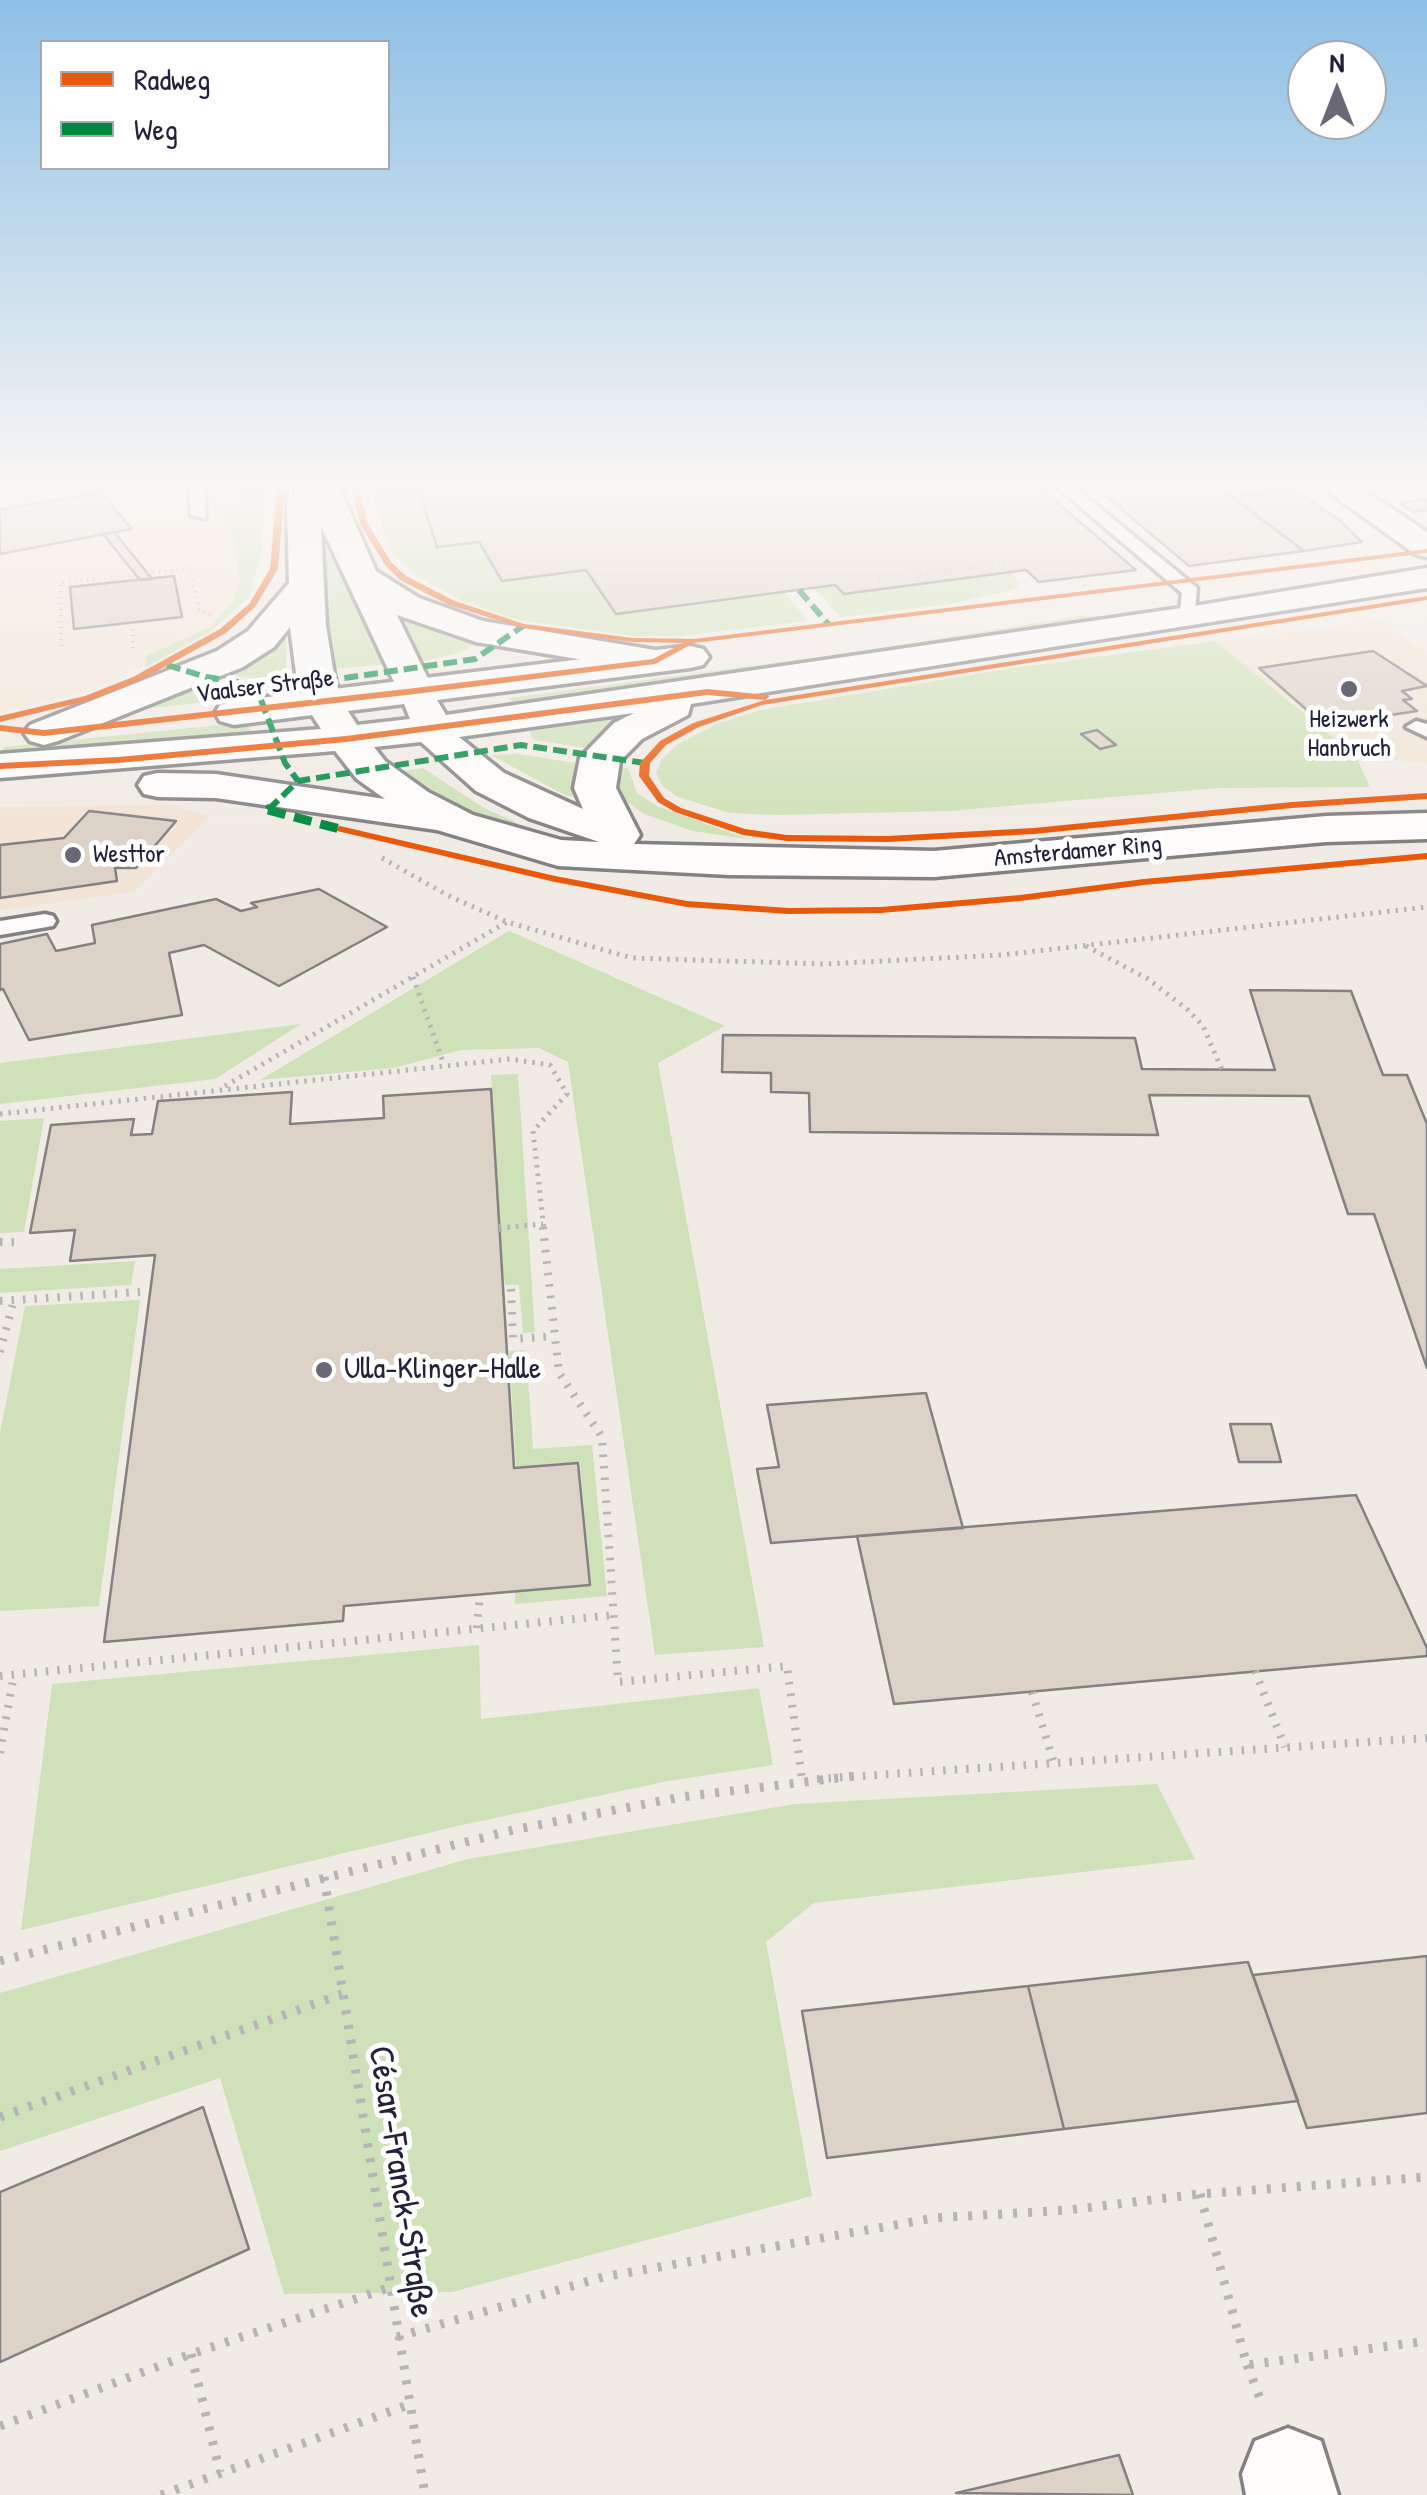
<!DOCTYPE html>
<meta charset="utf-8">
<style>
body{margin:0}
#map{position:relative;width:1427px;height:2495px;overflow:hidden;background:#f1ebe5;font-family:"Patrick Hand",sans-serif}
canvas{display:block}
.legend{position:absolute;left:40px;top:40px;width:350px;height:130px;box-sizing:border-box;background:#fff;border:2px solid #a7a7b1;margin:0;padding:12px 18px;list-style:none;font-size:30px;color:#22223b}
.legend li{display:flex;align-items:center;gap:20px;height:50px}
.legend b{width:50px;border:2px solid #a7a7b1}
.north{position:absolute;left:1287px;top:40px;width:100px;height:100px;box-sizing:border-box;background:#fff;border:2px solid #a7a7b1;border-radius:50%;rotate:0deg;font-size:28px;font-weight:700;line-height:40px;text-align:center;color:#22223b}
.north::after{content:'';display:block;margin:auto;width:35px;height:45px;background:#6a6876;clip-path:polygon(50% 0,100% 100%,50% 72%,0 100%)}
</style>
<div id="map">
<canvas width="1427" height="2495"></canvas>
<ul class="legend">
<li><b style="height:12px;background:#e8590c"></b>Radweg</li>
<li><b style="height:12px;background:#00873e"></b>Weg</li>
</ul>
<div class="north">N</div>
</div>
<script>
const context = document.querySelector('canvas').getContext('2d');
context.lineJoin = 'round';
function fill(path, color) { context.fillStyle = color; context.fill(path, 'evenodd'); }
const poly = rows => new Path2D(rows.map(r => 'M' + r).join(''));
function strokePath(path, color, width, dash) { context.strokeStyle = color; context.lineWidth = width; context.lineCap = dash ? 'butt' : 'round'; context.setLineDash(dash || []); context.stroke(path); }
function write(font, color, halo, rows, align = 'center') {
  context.font = font + ' "Patrick Hand",sans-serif'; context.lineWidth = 10; context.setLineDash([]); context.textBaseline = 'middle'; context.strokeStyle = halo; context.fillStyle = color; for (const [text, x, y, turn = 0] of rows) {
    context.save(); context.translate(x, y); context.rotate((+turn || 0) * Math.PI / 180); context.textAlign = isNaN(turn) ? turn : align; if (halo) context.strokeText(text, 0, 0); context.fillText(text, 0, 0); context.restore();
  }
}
fill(poly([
 [0,487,249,487,245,594,220,623,146,667,123,669,123,677,82,692,0,712],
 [1383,621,1427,654,1427,763,1356,756,1215,641],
 [174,805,210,816,134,892,0,910,0,807]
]), '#f2e4d6');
fill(poly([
 [237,487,266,487,260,559,249,597,210,632,146,667,146,656,209,628,233,601,240,581,233,532,214,510,239,508],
 [369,487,418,487,437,546,479,542,503,581,586,570,616,614,784,592,808,621,679,636,634,636,518,620,460,600,417,576,391,552],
 [319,544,324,545,389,664,335,669,314,546],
 [1012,572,1018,582,1018,588,1011,590,952,604,840,617,814,588,835,585,844,594],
 [395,611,483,641,459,653,419,662],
 [1087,615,1097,621,515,708,509,698,841,654],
 [286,632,286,677,251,678,216,672],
 [1215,641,1356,756,1370,787,1218,788,949,811,777,815,730,813,678,797,662,786,656,773,661,760,679,743,717,724,760,710,1006,669],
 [191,684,244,698,134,710],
 [619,719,624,720,585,748,534,740,529,731],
 [248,722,251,733,0,753,4,747],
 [518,754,575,763,573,777,577,795,570,797,557,791,491,755],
 [614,767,628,768,637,793,657,806,747,839,693,831,644,814,623,799,614,784],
 [423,768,484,808,546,836,476,818,428,793,397,772],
 [509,931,725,1026,658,1063,764,1647,655,1655,568,1062,539,1048,461,1050,394,1068,260,1080],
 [301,1024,215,1079,0,1104,0,1063],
 [518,1074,535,1332,523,1333,519,1285,505,1285,503,1269,491,1075],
 [44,1118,24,1232,0,1233,0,1121],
 [135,1261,131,1285,0,1293,0,1269],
 [140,1300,99,1606,0,1611,0,1433,25,1306],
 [526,1350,533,1449,592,1445,607,1596,515,1604,515,1592,591,1585,580,1462,516,1467,509,1351],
 [479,1645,481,1719,759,1688,773,1765,668,1781,458,1826,21,1930,52,1684],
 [1157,1784,1195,1859,814,1903,766,1942,812,2196,452,2292,284,2294,220,2078,0,2151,0,1993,468,1859,795,1804]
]), '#cee1b8');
const building = poly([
 [418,487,1039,487,1136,570,1039,582,1026,570,844,594,835,585,616,614,586,570,502,581,479,542,437,547,418,487],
 [1095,487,1218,487,1304,551,1189,566,1095,487],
 [1218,487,1290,487,1294,490,1233,497,1218,487],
 [1294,490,1338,519,1362,542,1304,551,1233,497,1294,490],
 [100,492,132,529,0,554,0,510,100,492],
 [1427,499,1427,510,1413,512,1400,503,1427,499],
 [114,532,132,554,152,579,140,580,103,534,114,532],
 [174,576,182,617,74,629,70,587,174,576],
 [1373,651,1427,686,1402,691,1412,699,1403,700,1417,711,1324,725,1259,668,1373,651],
 [1097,730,1116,745,1100,749,1081,734,1097,730],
 [89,811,176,821,136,868,115,868,117,881,0,898,0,845,64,838,89,811],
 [319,889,387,927,279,986,204,945,169,953,182,1015,29,1040,3,989,0,990,0,944,47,934,56,951,95,943,92,925,216,899,241,911,257,907,251,903,319,889],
 [1250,990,1351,991,1383,1075,1407,1075,1427,1124,1427,1368,1374,1214,1348,1214,1309,1096,1149,1095,1158,1135,810,1132,809,1093,771,1092,771,1073,722,1072,723,1035,1135,1038,1142,1069,1275,1070,1250,990],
 [491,1089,514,1468,578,1463,590,1585,344,1606,343,1621,104,1642,155,1255,70,1261,75,1230,30,1233,51,1125,134,1119,131,1135,152,1134,158,1101,292,1092,290,1124,384,1118,383,1096,491,1089],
 [926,1393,963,1528,771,1543,757,1469,779,1467,767,1405,926,1393],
 [1230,1424,1271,1424,1281,1462,1239,1462,1230,1424],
 [1356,1495,1427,1648,1427,1656,894,1704,857,1536,1356,1495],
 [1427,1956,1427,2113,1307,2128,1253,1975,1427,1956],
 [1248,1962,1298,2101,1064,2129,1028,1986,1248,1962],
 [1028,1986,1064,2129,827,2158,802,2011,1028,1986],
 [203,2107,249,2249,0,2362,0,2192,203,2107],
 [1119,2455,1133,2495,956,2493,1119,2455]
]);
fill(building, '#dcd2c7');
strokePath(building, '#848183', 2.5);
const service = poly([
 [189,487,205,487,205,518,191,515,189,487],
 [1057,487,1074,487,1197,588,1194,622,1182,622,1179,618,1182,593,1057,487],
 [1416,721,1427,724,1427,737,1406,727,1416,721],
 [45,914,53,916,56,921,53,926,0,935,0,921,45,914]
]);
const minor = poly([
 [1322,487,1359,487,1427,532,1427,557,1415,554,1322,487],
 [1288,2428,1321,2441,1338,2495,1246,2495,1242,2474,1255,2441,1288,2428]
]);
const secondary = poly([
 [291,487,339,487,376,571,419,598,483,621,655,650,668,653,674,661,668,669,655,672,476,642,397,615,434,691,428,699,415,702,402,699,321,526,326,626,335,681,344,702,339,710,325,714,311,710,306,702,297,681,290,627,274,647,243,667,58,741,44,745,30,741,24,733,30,725,217,651,248,631,289,583,287,500,291,487]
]);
const primary = poly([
 [1427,568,1427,588,691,704,688,715,642,739,620,761,616,788,640,835,634,844,934,851,1326,816,1427,813,1427,839,1326,842,934,877,729,875,558,866,437,830,216,798,158,797,144,794,138,785,144,776,158,773,216,774,385,799,357,779,335,751,0,778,0,754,321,729,312,715,234,725,220,721,215,713,220,705,234,701,690,646,703,649,709,657,703,665,690,668,437,700,446,715,1188,607,1427,568],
 [404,704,410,719,357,725,348,711,404,704],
 [634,713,614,723,580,758,574,788,583,809,504,773,459,737,634,713],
 [421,742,476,791,529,818,599,842,561,840,473,815,428,792,385,761,374,747,421,742]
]);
strokePath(service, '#848183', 7);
strokePath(minor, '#848183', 7);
strokePath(secondary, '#848183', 7);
strokePath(primary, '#848183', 7);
strokePath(poly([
 [147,573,190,569,199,609,211,615],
 [1075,577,1088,589],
 [879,579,1015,562],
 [133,623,133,652],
 [61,646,61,582,135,575]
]), '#b5b4b6', 4, [1, 5]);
strokePath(poly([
 [382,858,447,895,507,922,632,958,824,964,1001,955,1427,907],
 [1086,946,1148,979,1188,1010,1203,1026,1222,1070],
 [413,977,444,1065],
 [225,1086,507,922],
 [0,1114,510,1059,550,1065,567,1094,533,1131,544,1230],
 [499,1228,543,1224]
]), '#b5b4b6', 5, [2.5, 6]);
strokePath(poly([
 [543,1227,559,1373,602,1437,618,1682,787,1666,802,1779],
 [499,1228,506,1227],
 [0,1242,18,1242],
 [511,1289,513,1339,555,1336],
 [0,1301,140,1292],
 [0,1352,14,1300],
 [477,1628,480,1594],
 [1255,1671,1285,1747],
 [0,1676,614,1615],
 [1032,1692,1054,1763],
 [0,1753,14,1674],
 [817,1779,1427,1738]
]), '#b5b4b6', 8, [2.5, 9]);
strokePath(poly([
 [324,1877,425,2495],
 [0,1961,513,1830,681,1797,855,1776],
 [0,2117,342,1994],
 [1200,2194,1247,2365,1427,2341],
 [397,2337,603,2277,934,2218,1068,2210,1200,2194,1427,2177],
 [191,2354,220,2472],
 [1247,2365,1263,2406],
 [0,2426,191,2354,391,2287],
 [161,2495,408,2405]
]), '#b5b4b6', 9, [4, 11]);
fill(service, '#fdfcfb');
fill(minor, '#fdfcfb');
fill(secondary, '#fdfcfb');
fill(primary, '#fdfcfb');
strokePath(poly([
 [799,590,829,625],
 [167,665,206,677,256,685,338,679,475,659,523,626],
 [261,700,285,763,298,781],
 [268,810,298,781,521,745,645,763]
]), '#00873e', 6, [14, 6]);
strokePath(poly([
 [268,810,271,807],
 [268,810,340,829]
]), '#00873e', 9, [18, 9]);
fill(poly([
 [277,487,285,487,278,569,255,607,226,633,139,681,91,700,0,722,0,716,85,696,133,677,220,629,249,604,270,569,277,487],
 [351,487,358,487,368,524,391,562,406,576,455,601,524,624,633,638,694,639,1427,549,1427,553,694,643,655,664,415,694,44,736,0,731,0,725,44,730,415,688,653,659,683,643,633,642,523,628,449,605,400,580,385,565,360,524,351,487],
 [1427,596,1427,600,762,705,699,727,666,745,650,763,649,776,664,798,681,808,745,829,787,835,887,836,1034,828,1292,802,1427,793,1427,799,1292,808,1034,834,887,842,787,841,743,835,675,812,658,802,639,776,640,763,660,741,693,723,765,700,707,695,346,742,118,763,0,769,0,763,118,757,346,736,707,689,768,695,769,697,765,700,1427,596],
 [340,826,555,876,687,901,789,908,881,907,1020,895,1144,879,1427,853,1427,859,1144,885,1020,901,881,913,789,914,687,907,555,882,337,831,337,827,340,826]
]), '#e8590c');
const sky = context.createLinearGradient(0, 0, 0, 836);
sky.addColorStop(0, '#8dc0e6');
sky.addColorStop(0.58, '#f9f6f3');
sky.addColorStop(1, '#f9f6f300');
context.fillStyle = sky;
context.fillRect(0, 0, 1427, 836);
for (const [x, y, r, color] of [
 [1349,689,10,"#6a6876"],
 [73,855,10,"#6a6876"],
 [324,1370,10,"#6a6876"]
]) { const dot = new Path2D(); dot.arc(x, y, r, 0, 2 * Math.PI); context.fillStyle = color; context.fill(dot); strokePath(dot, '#fff', 4); }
write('25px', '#22223b', '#fff', [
 ["Vaalser Straße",265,687,-7],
 ["Amsterdamer Ring",1078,852,-5]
]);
write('25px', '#22223b', '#fff', [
 ["Heizwerk",1349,720],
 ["Hanbruch",1349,749],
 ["Westtor",93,855,"left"]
]);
write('30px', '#22223b', '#fff', [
 ["Ulla-Klinger-Halle",344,1370]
], 'left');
write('35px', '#22223b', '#fff', [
 ["César-Franck-Straße",400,2182,81]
]);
</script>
